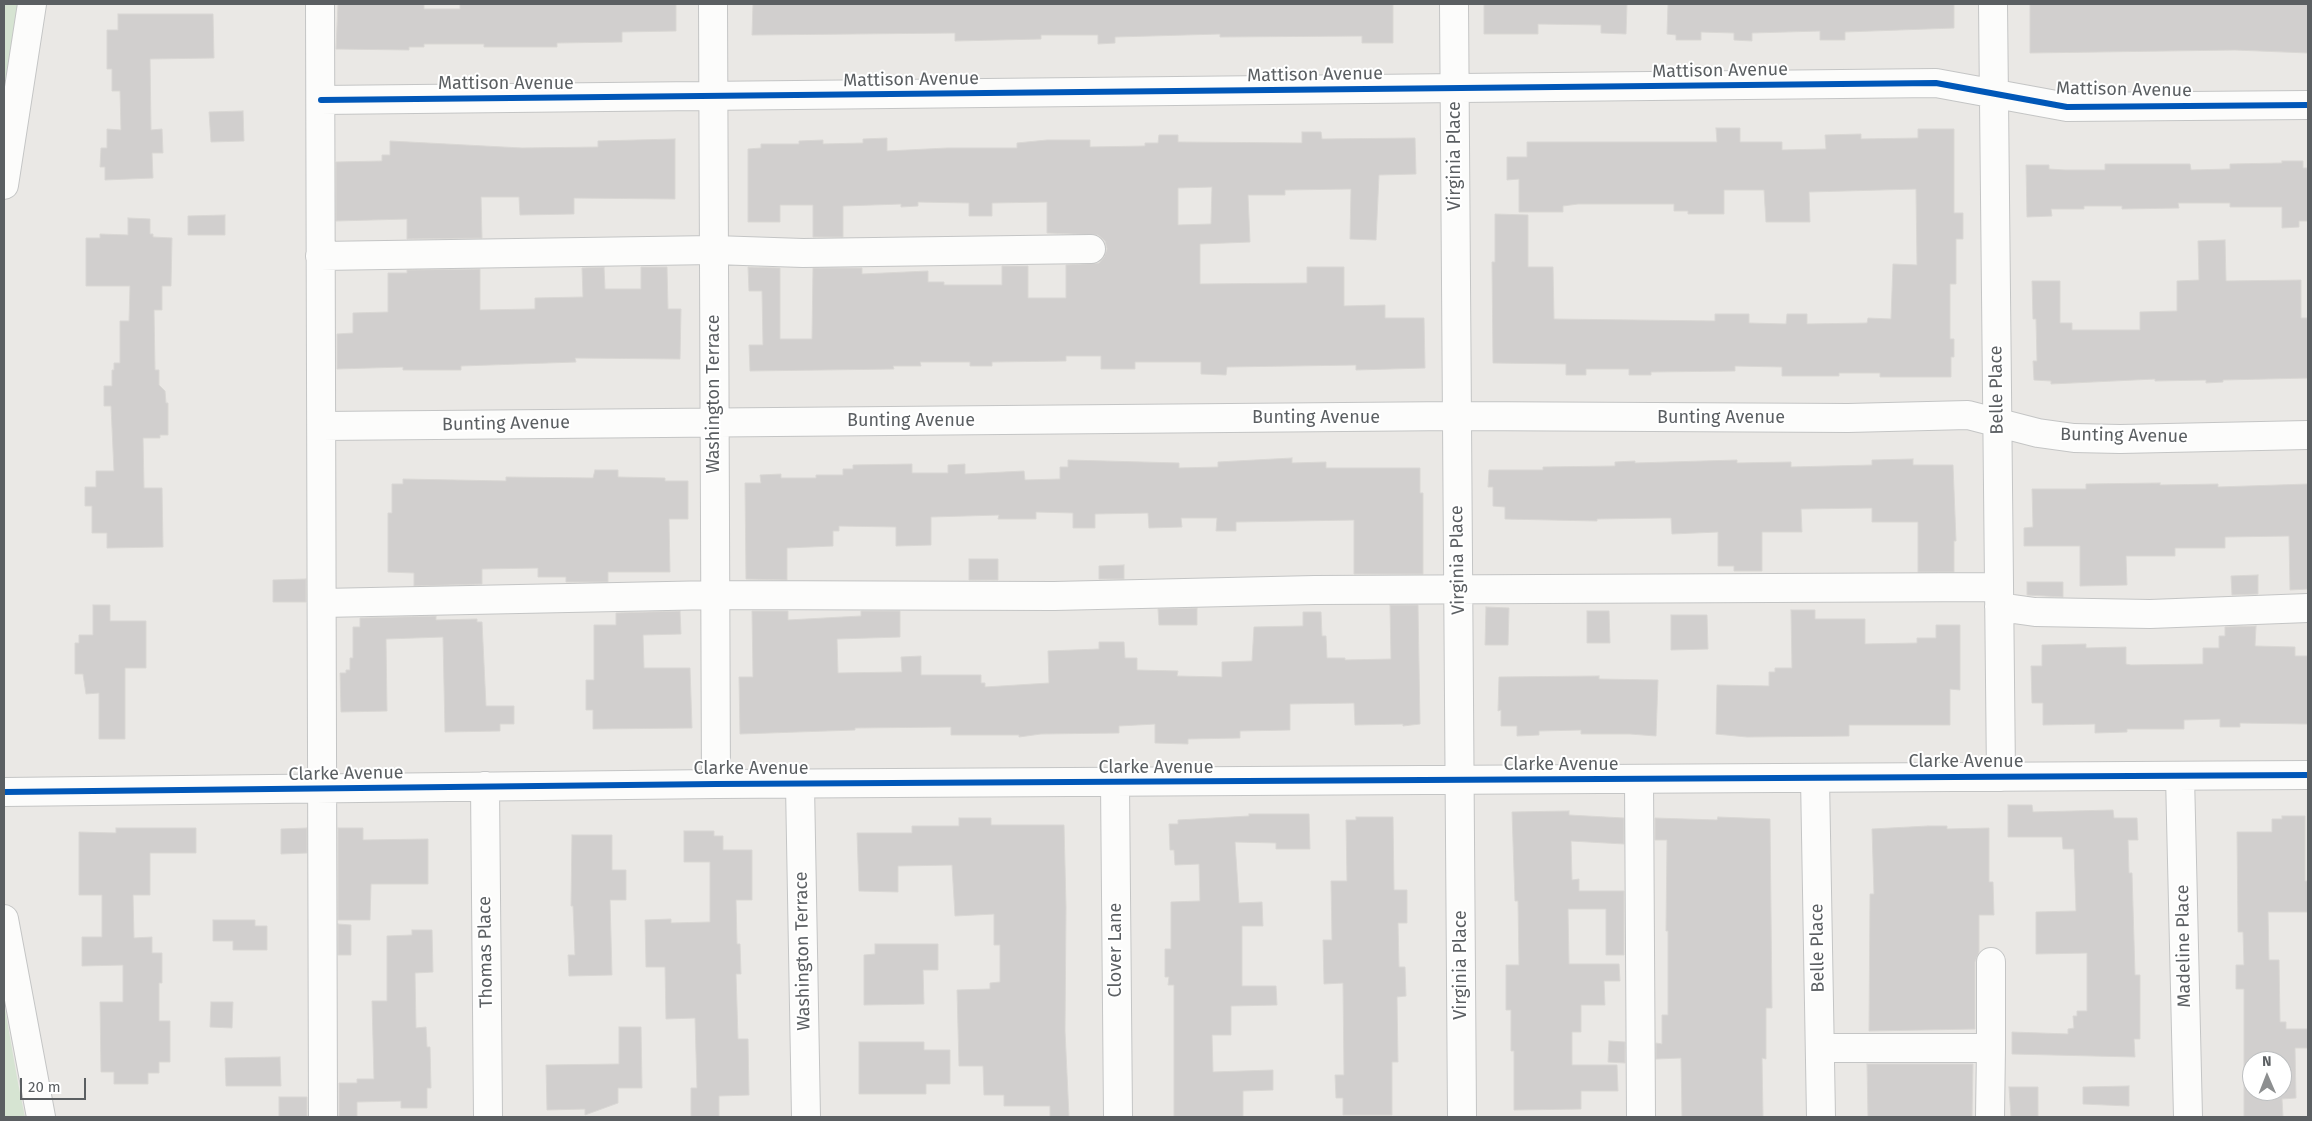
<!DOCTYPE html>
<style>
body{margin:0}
#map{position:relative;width:2312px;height:1121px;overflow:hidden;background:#eae8e5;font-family:"Fira Sans",sans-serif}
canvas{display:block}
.frame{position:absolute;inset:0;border:5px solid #5b5f62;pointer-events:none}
.north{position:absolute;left:2242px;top:1051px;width:50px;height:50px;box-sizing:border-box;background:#fff;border:1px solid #bdbfc0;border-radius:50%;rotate:359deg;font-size:14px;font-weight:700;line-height:20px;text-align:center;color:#5b5f62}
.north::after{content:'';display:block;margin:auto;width:18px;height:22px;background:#8d8f90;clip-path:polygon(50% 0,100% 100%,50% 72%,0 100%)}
.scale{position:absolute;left:20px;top:1078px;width:66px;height:22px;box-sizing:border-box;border:2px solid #5b5f62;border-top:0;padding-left:6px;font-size:15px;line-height:18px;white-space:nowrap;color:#5b5f62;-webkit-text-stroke:4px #fff;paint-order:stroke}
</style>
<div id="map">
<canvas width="2312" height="1121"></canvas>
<div class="frame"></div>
<div class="north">N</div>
<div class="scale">20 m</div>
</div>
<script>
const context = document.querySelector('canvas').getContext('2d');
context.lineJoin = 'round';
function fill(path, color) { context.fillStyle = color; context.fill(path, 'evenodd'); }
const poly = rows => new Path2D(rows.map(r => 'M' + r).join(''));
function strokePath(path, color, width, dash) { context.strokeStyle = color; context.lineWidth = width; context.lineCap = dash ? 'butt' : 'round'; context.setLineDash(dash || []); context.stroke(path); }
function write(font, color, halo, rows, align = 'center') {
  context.font = font + ' "Fira Sans",sans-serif'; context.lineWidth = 4; context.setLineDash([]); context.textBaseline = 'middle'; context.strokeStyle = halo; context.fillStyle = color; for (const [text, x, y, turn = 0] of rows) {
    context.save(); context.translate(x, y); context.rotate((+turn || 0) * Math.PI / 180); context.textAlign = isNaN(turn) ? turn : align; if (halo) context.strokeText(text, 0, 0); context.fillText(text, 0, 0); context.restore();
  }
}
fill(poly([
 [4,4,18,4,4,94],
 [4,1003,18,1083,25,1117,4,1117]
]), '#d6e4d2');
const building = poly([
 [338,4,424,4,424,9,460,9,460,4,676,4,676,31,622,32,622,42,557,43,557,47,484,47,484,44,424,44,424,47,409,47,409,50,336,49,338,4],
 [753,4,1393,4,1393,43,1362,43,1362,36,1220,37,1220,34,1115,37,1115,43,1098,44,1098,35,1041,35,1041,39,955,41,955,33,752,35,753,4],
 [1484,4,1627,4,1626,34,1601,33,1601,25,1538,24,1538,34,1484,34,1484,4],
 [1668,4,1954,4,1954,28,1845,32,1845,40,1820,40,1820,31,1752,33,1752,41,1734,40,1734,33,1701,32,1701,40,1676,40,1676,35,1667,34,1668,4],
 [2030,4,2308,4,2308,53,2235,50,2030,53,2030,4],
 [118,14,213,14,214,58,150,59,151,130,162,129,163,153,152,153,153,178,105,180,105,167,100,167,101,148,107,148,107,129,121,130,120,91,112,91,112,69,107,69,107,30,118,30,118,14],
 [243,111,244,141,211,142,209,112,243,111],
 [1716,128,1740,128,1740,142,1782,142,1782,150,1826,149,1825,135,1861,134,1861,139,1918,138,1918,129,1954,129,1954,213,1963,213,1963,239,1956,239,1956,284,1950,284,1950,339,1954,339,1954,357,1951,357,1951,377,1880,377,1880,373,1839,373,1839,376,1782,376,1782,367,1735,366,1735,371,1651,372,1651,375,1629,375,1629,369,1586,369,1586,375,1566,375,1566,364,1493,363,1492,262,1495,262,1495,214,1528,215,1528,267,1553,267,1554,319,1715,321,1715,314,1749,314,1749,323,1786,324,1787,314,1807,314,1807,324,1867,323,1868,318,1891,319,1893,264,1917,265,1916,189,1809,192,1810,222,1766,222,1764,190,1724,190,1724,214,1688,214,1688,211,1674,211,1674,204,1578,204,1563,206,1563,212,1519,212,1519,179,1507,180,1507,157,1527,157,1527,142,1717,142,1716,128],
 [1302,132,1321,132,1322,139,1415,138,1416,174,1379,175,1376,240,1350,239,1351,189,1285,190,1285,195,1248,195,1250,242,1200,244,1200,284,1307,283,1307,267,1344,267,1344,306,1385,305,1385,318,1424,318,1425,368,1356,370,1356,365,1227,367,1226,375,1201,374,1201,362,1135,362,1135,369,1101,369,1101,356,1066,356,1066,361,992,362,992,366,970,366,970,362,920,362,921,366,893,366,894,369,750,371,749,345,763,345,762,291,749,291,748,267,780,268,780,339,812,339,813,268,862,268,862,274,928,271,928,282,944,282,944,285,1002,285,1002,266,1028,266,1028,298,1066,298,1066,265,1099,263,1104,257,1107,249,1105,241,1098,235,1047,233,1047,202,992,203,992,216,969,216,969,203,918,202,918,206,901,207,901,204,843,206,843,237,813,237,813,205,780,205,780,222,748,222,748,149,761,148,761,144,799,144,799,141,823,140,823,144,863,143,863,139,887,138,887,151,947,148,1017,148,1017,143,1047,140,1090,140,1090,147,1145,146,1145,143,1158,143,1159,135,1178,135,1178,142,1302,143,1302,132],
 [1212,187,1211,224,1178,225,1178,188,1212,187],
 [675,139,675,199,574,198,574,214,520,215,519,197,481,197,482,238,407,239,407,219,336,221,336,162,382,161,382,155,390,155,390,141,522,148,598,147,598,141,675,139],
 [2282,161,2303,161,2303,168,2308,168,2308,221,2299,221,2299,227,2282,228,2282,207,2230,207,2230,203,2178,203,2179,208,2122,209,2122,206,2084,206,2084,209,2051,209,2052,216,2027,217,2026,165,2049,165,2049,169,2065,170,2105,170,2105,164,2190,164,2191,170,2230,169,2230,164,2282,163,2282,161],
 [225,215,225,235,188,235,188,216,225,215],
 [128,218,150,219,150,234,153,234,153,237,172,238,171,286,162,286,162,310,154,310,155,370,159,370,159,385,165,391,166,403,168,403,168,435,160,435,160,438,143,438,144,488,162,488,163,547,107,548,107,533,92,533,92,506,85,506,85,487,96,487,96,471,114,471,111,406,104,406,104,386,112,386,112,370,114,370,114,363,120,363,120,321,129,321,130,286,86,286,86,238,100,238,100,234,128,235,128,218],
 [2225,240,2226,281,2301,280,2301,318,2308,318,2308,378,2223,380,2223,382,2206,383,2206,380,2155,381,2155,379,2051,384,2051,381,2034,380,2033,361,2037,361,2036,319,2033,319,2032,281,2060,281,2060,323,2072,323,2072,330,2140,330,2140,312,2177,311,2177,281,2199,280,2198,241,2225,240],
 [604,267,605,289,641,289,641,267,667,267,668,309,681,309,680,359,575,358,576,362,461,366,461,370,403,370,403,367,337,369,337,334,353,333,353,313,388,312,388,273,407,273,407,270,480,269,480,310,535,309,535,298,583,297,582,268,604,267],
 [1292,458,1292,463,1326,462,1326,468,1420,468,1420,493,1423,493,1423,574,1354,574,1354,520,1236,522,1236,531,1216,531,1217,518,1181,518,1182,527,1149,528,1148,513,1095,514,1095,528,1073,528,1073,513,1036,512,1036,519,998,519,999,515,931,517,931,545,896,546,896,527,839,526,839,531,833,531,833,546,787,548,787,580,746,579,745,483,761,483,760,475,781,474,781,478,816,478,816,475,843,475,843,469,853,469,853,465,912,464,912,473,948,473,948,465,965,464,965,474,1024,471,1025,480,1060,479,1060,467,1068,467,1068,460,1179,463,1179,468,1218,467,1218,462,1292,458],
 [1913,459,1913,465,1953,465,1956,541,1954,541,1954,572,1918,572,1918,522,1872,522,1872,508,1801,509,1802,532,1762,532,1762,571,1734,571,1734,566,1718,566,1718,532,1672,534,1671,518,1662,518,1597,519,1597,521,1505,519,1505,507,1493,506,1493,487,1488,487,1489,470,1543,470,1543,467,1615,466,1615,462,1635,461,1635,463,1737,460,1737,463,1791,462,1791,467,1872,465,1872,460,1913,459],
 [595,470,618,470,618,477,665,478,665,481,688,481,688,519,669,519,670,572,608,572,608,582,566,582,566,577,538,577,538,568,482,569,482,584,414,586,414,573,388,572,388,513,392,513,392,484,403,484,403,479,506,481,506,477,593,478,595,470],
 [2160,483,2160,485,2218,484,2218,487,2308,484,2308,589,2290,590,2289,536,2225,537,2225,548,2175,548,2175,556,2126,556,2127,585,2080,586,2080,546,2024,546,2024,528,2033,527,2032,489,2086,489,2086,484,2160,483],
 [969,559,998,559,998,580,969,580,969,559],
 [1124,565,1124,579,1099,579,1099,566,1124,565],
 [2258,575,2258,594,2232,595,2231,576,2258,575],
 [306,579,306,602,273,602,273,580,306,579],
 [2027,582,2063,582,2063,597,2027,595,2027,582],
 [93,605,110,605,110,621,146,621,146,668,125,668,125,739,99,739,99,693,86,694,83,674,75,674,75,643,79,643,79,635,93,635,93,605],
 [1390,605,1418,605,1420,724,1403,726,1403,724,1355,725,1354,703,1290,704,1290,730,1240,731,1240,738,1188,739,1188,744,1155,743,1155,724,1119,726,1119,733,1041,734,1019,737,1019,735,951,735,951,727,855,728,855,730,740,734,739,677,753,677,752,611,788,611,788,620,861,616,861,611,900,611,900,637,837,639,838,673,902,672,901,657,921,656,921,675,981,675,981,683,985,683,985,687,1049,683,1048,651,1099,649,1099,642,1124,642,1125,658,1137,658,1137,670,1178,671,1177,676,1222,677,1222,662,1252,661,1254,627,1303,626,1303,612,1321,612,1322,636,1326,636,1327,658,1345,658,1345,660,1391,659,1390,605],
 [1486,607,1509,608,1508,645,1485,645,1486,607],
 [1197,608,1197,625,1159,625,1158,609,1197,608],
 [1791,610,1815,610,1815,619,1865,619,1865,644,1917,643,1917,638,1936,638,1936,625,1960,625,1960,690,1950,689,1950,725,1849,725,1849,736,1747,737,1716,734,1717,685,1769,686,1769,672,1775,672,1775,668,1792,668,1791,610],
 [680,611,681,634,643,635,644,668,690,668,692,728,593,729,593,710,586,710,586,680,594,680,594,625,616,625,616,613,680,611],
 [1587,611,1609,611,1610,643,1587,643,1587,611],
 [1671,615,1707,615,1708,649,1671,650,1671,615],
 [436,616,436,620,477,619,477,622,482,622,486,706,514,706,514,724,500,724,500,731,445,732,443,637,386,639,387,711,341,712,340,673,346,673,346,670,350,670,350,658,353,658,353,627,360,627,360,618,436,616],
 [2256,626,2255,646,2295,647,2295,656,2308,656,2308,724,2240,723,2240,727,2220,727,2220,719,2184,720,2184,729,2127,729,2127,732,2095,733,2095,724,2043,725,2043,703,2032,703,2031,666,2042,666,2042,645,2086,644,2086,648,2126,647,2126,664,2131,665,2203,664,2203,648,2219,648,2219,636,2225,636,2225,627,2256,626],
 [1599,676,1599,679,1658,680,1656,736,1630,734,1581,734,1581,730,1539,731,1539,735,1517,736,1517,726,1501,726,1501,710,1498,711,1499,677,1599,676],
 [2008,805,2032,805,2033,812,2113,810,2114,818,2137,818,2138,840,2128,840,2129,873,2132,873,2135,975,2140,975,2140,1039,2134,1039,2135,1057,2012,1054,2012,1032,2068,1034,2068,1029,2074,1028,2073,1016,2077,1016,2077,1011,2087,1011,2087,953,2036,954,2036,912,2076,911,2074,849,2063,849,2062,837,2008,837,2008,805],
 [1569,811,1569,815,1624,818,1624,844,1571,841,1572,880,1579,879,1579,891,1624,891,1624,955,1606,955,1606,909,1568,909,1569,964,1619,964,1620,981,1604,981,1605,1005,1581,1005,1581,1032,1572,1032,1572,1065,1617,1065,1618,1091,1581,1091,1581,1109,1514,1110,1514,1051,1511,1051,1511,1010,1506,1010,1506,965,1519,965,1518,901,1515,901,1512,812,1569,811],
 [1249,814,1309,814,1310,849,1276,849,1276,843,1235,842,1239,903,1262,902,1263,926,1242,926,1242,986,1276,986,1277,1005,1231,1006,1231,1035,1212,1035,1213,1072,1273,1070,1273,1090,1243,1091,1243,1117,1174,1117,1174,985,1168,985,1169,977,1165,977,1165,949,1171,949,1171,902,1200,901,1199,864,1175,865,1174,850,1170,850,1169,824,1178,824,1178,820,1249,816,1249,814],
 [2282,816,2305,816,2305,881,2308,881,2308,912,2268,912,2269,960,2279,960,2280,1022,2286,1022,2286,1029,2308,1029,2308,1048,2295,1048,2296,1098,2282,1099,2283,1117,2244,1117,2244,989,2236,989,2236,965,2244,965,2243,932,2238,932,2237,832,2272,832,2272,819,2282,819,2282,816],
 [2252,1061,2282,1061,2282,1091,2252,1091,2252,1061],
 [1356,817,1393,817,1394,890,1407,890,1407,923,1398,923,1399,967,1405,967,1406,996,1397,997,1398,1062,1392,1062,1392,1115,1343,1115,1343,1098,1336,1098,1335,1075,1344,1075,1343,983,1324,984,1323,940,1332,940,1331,881,1347,881,1346,820,1356,820,1356,817],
 [1718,817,1770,819,1772,1008,1766,1008,1766,1059,1762,1058,1763,1117,1682,1117,1681,1058,1656,1059,1656,1043,1662,1044,1662,1015,1668,1015,1668,931,1666,931,1667,840,1655,840,1655,818,1717,820,1718,817],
 [959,818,991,818,991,825,1064,825,1066,907,1065,1031,1069,1117,1050,1117,1050,1106,1004,1106,1004,1095,984,1095,983,1066,959,1066,957,990,990,989,990,983,1000,982,1000,945,994,945,994,914,955,916,952,865,898,866,898,892,859,891,857,833,912,833,912,826,959,826,959,818],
 [1928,826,1947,826,1947,829,1989,828,1989,882,1993,882,1994,915,1979,915,1979,952,1975,962,1975,1029,1869,1031,1870,894,1874,894,1872,829,1928,826],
 [116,828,196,828,196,853,150,853,150,895,133,895,134,938,152,937,152,953,162,953,162,983,159,983,159,1021,170,1021,170,1062,159,1062,159,1073,148,1073,148,1084,114,1084,114,1072,101,1072,100,1002,123,1002,123,965,82,966,82,937,102,937,102,895,79,895,79,832,116,833,116,828],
 [307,828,307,853,281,854,281,829,307,828],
 [338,828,363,828,363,840,428,839,428,884,371,884,370,920,338,920,338,828],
 [684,831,714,831,714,836,723,836,723,850,752,850,752,900,736,900,737,944,740,944,741,974,736,974,738,1039,748,1039,749,1095,719,1096,719,1117,691,1117,691,1088,697,1088,695,1018,666,1019,665,967,646,967,645,920,671,919,671,923,710,922,710,862,684,862,684,831],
 [572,835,612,835,612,870,626,870,626,900,610,900,612,975,569,976,568,955,575,955,573,906,571,906,572,835],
 [213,920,255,920,255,926,267,926,267,950,233,950,233,941,213,941,213,920],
 [338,924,351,925,351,955,338,955,338,924],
 [412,930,432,930,433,972,415,973,416,1028,426,1027,427,1047,430,1047,431,1088,427,1088,427,1108,401,1108,401,1101,357,1102,357,1117,339,1117,339,1083,357,1083,357,1079,374,1079,372,1001,387,1001,387,936,412,935,412,930],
 [875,944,938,944,938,970,923,970,924,1004,864,1005,864,955,875,954,875,944],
 [211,1002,233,1002,232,1028,210,1027,211,1002],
 [619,1027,641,1027,642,1088,618,1088,618,1103,585,1115,585,1109,547,1110,546,1065,619,1064,619,1027],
 [1609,1041,1625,1042,1625,1063,1608,1062,1609,1041],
 [859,1042,924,1042,924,1050,950,1050,950,1084,926,1084,926,1094,859,1094,859,1042],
 [280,1057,281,1086,226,1086,225,1058,280,1057],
 [1867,1064,1973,1064,1972,1117,1868,1117,1867,1064],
 [2129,1086,2129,1106,2083,1104,2083,1087,2129,1086],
 [2009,1087,2038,1087,2038,1117,2011,1117,2009,1087],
 [279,1097,307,1097,307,1117,279,1117,279,1097]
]);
fill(building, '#d1cfce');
strokePath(building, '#d9d7d4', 1);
const minor = poly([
 [320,4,323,1117],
 [713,4,716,784],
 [1454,4,1462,1117],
 [1993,4,2001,777],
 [321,100,1936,83,2067,107,2308,105],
 [4,185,32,4],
 [320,256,714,250,803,253,1091,249],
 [322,426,1457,416,1848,418,1968,415,2038,433,2074,438,2120,439,2308,435],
 [322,603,716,595,1054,596,1315,590,1999,587],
 [1999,607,2035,612,2150,614,2308,608],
 [2180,776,2188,1117],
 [1815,778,1821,1117],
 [1639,780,1641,1117],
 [1115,783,1118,1117],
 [800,785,806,1117],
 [485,786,488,1117],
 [4,792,716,784,2308,775],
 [4,919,41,1117],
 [1991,962,1991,1048],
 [1820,1048,1991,1048,1990,1117]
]);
strokePath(minor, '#c4c5c5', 30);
strokePath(minor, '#fcfcfb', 28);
strokePath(poly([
 [321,100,1936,83,2067,107,2308,105],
 [4,792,716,784,2308,775]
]), '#0057b8', 6);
write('18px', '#5b5f62', '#fff', [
 ["Mattison Avenue",1720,71,-1],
 ["Mattison Avenue",1315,75,-1],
 ["Mattison Avenue",911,80,-1],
 ["Mattison Avenue",506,84],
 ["Mattison Avenue",2124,90,1],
 ["Virginia Place",1455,156,-90],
 ["Belle Place",1997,390,-91],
 ["Washington Terrace",714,394,-90],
 ["Bunting Avenue",1316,418],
 ["Bunting Avenue",1721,418],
 ["Bunting Avenue",911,421],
 ["Bunting Avenue",506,424,-1],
 ["Bunting Avenue",2124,436,1],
 ["Virginia Place",1458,560,-91],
 ["Clarke Avenue",1966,762],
 ["Clarke Avenue",1561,765],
 ["Clarke Avenue",1156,768],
 ["Clarke Avenue",751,769],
 ["Clarke Avenue",346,774,-1],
 ["Madeline Place",2184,946,-91],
 ["Belle Place",1818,948,-91],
 ["Clover Lane",1116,950,-90],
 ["Washington Terrace",803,951,-91],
 ["Thomas Place",486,952,-91],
 ["Virginia Place",1461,965,-90]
]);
</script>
